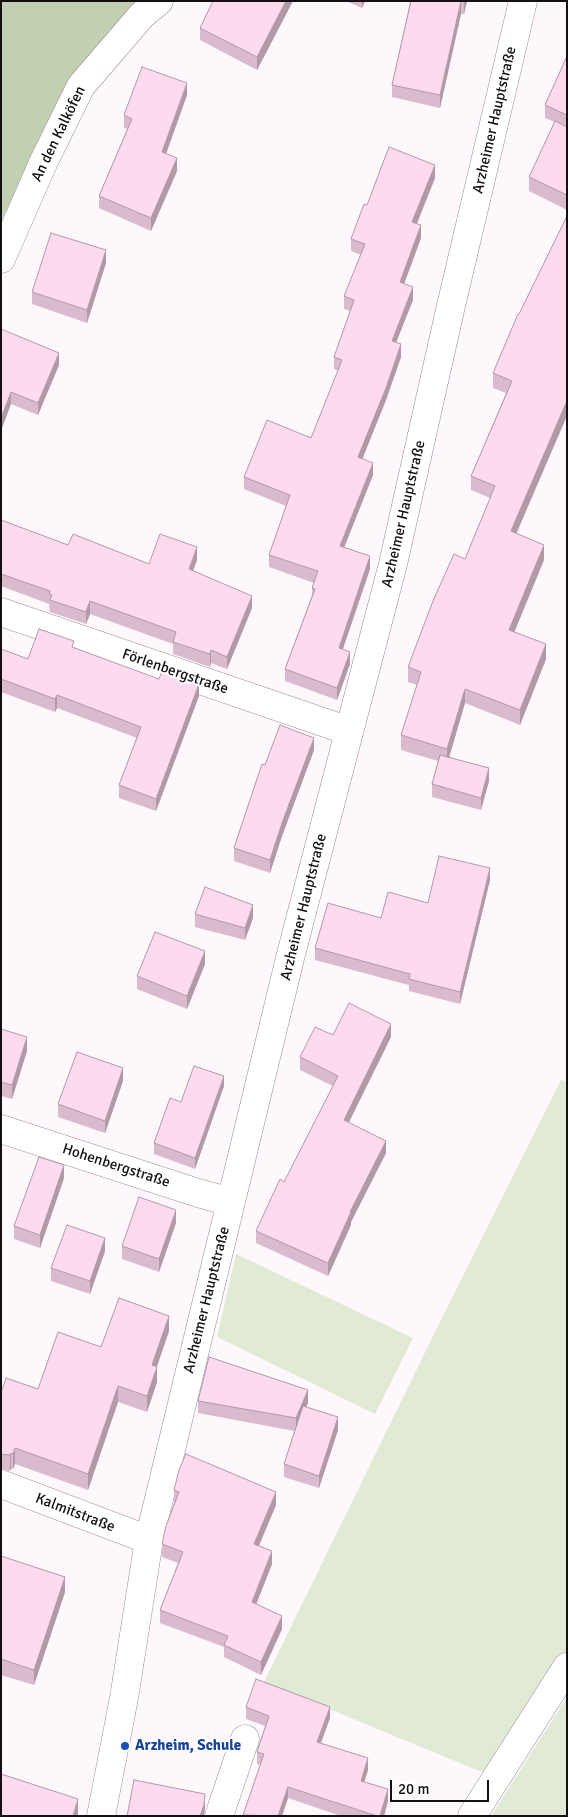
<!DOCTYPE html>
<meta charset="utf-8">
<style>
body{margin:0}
#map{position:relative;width:568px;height:1817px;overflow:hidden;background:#fef8fd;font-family:Signika,sans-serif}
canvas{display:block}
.frame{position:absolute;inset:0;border:2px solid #140f13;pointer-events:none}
.scale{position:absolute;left:390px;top:1780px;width:99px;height:22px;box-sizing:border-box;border:2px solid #140f13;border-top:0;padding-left:6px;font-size:15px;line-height:18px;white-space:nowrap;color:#140f13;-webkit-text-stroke:4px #fff;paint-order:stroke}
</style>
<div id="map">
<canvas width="568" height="1817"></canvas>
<div class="frame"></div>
<div class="scale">20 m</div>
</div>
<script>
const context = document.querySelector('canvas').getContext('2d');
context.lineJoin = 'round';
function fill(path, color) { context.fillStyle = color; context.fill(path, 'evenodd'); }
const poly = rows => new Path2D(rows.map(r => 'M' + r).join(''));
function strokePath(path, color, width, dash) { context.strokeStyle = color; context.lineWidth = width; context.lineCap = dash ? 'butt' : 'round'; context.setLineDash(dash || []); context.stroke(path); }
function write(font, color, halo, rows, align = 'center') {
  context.font = font + ' Signika,sans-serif'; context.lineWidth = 4; context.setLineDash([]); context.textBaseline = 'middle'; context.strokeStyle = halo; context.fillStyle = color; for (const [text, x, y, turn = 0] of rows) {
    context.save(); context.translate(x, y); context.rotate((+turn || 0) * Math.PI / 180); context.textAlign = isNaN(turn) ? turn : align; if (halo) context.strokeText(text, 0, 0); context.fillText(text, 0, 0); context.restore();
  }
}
fill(poly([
 [561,1080,567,1082,567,1667,496,1778,264,1682,436,1330],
 [236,1254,413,1338,375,1414,217,1337],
 [567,1697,567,1816,491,1816]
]), '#e0ead5');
fill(poly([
 [1,1,147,1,68,87,1,221]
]), '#c1d0b0');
const minor = poly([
 [1,259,44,161,81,86,142,15,159,1],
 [1,612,349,731],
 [1,1129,198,1193,231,1202],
 [1,1484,149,1540],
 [101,1816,124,1698,149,1540,291,954,393,564,450,310,523,1],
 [219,1816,245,1739],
 [472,1816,567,1667]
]);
strokePath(minor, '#9a8d99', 29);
strokePath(minor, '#fff', 28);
fill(poly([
 [213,1,293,1,257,70,200,40,200,28],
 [346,1,365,1,362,8],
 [408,1,467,1,464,14,461,14,440,108,392,97,392,85,410,2],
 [567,56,567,210,529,191,529,177,555,122,545,118,545,105],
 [187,95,166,154,177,171,151,231,99,208,99,196,127,129,124,128,124,115],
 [435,178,417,224,421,238,404,284,413,300,396,342,401,357,386,400,363,458,373,475,344,547,370,569,343,649,350,664,337,700,285,681,285,669,312,595,312,588,314,583,269,567,269,555,286,506,244,489,244,477,311,438,338,371,334,369,334,357,350,311,344,309,344,296,361,255,351,251,351,239,367,205],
 [567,216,567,418,566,418,516,533,544,560,514,632,546,659,520,725,465,703,449,758,489,781,481,810,432,797,432,784,438,761,401,750,401,735,417,685,408,682,408,667,465,559,490,498,471,490,471,476,506,393,493,388,493,373,519,314],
 [106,263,87,323,32,304,32,292],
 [1,329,59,365,38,415,11,404],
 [1,520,68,545,149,564,197,560,193,571,252,608,227,669,211,663,210,667,173,654,173,644,90,614,86,624,50,612,49,604,1,586],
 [74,648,199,696,156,811,119,798,119,785,137,738,57,708,55,712,1,692,1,649,28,659],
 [314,750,282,836,270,873,234,861,234,848,265,765],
 [490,880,460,1004,409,991,409,985,315,960,315,948,381,918,428,903],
 [195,914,253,918,245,940,195,927],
 [205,964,187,1009,137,989,137,976],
 [1,1029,27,1051,12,1099,1,1096],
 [333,1035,391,1037,349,1122,386,1153,351,1222,351,1225,328,1276,256,1243,256,1231,284,1182,333,1086,300,1070,300,1057],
 [123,1081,105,1133,58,1117,58,1104],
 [224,1086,195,1169,154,1154,154,1143,181,1102],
 [64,1178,40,1248,14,1239,14,1226],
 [176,1223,159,1272,122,1259,122,1246],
 [105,1251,90,1294,51,1281,51,1268],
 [169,1331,157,1367,157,1382,147,1412,118,1402,88,1490,15,1464,13,1469,11,1469,10,1471,1,1469,1,1393,38,1389,101,1347],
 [198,1401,308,1403,306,1407,338,1430,319,1488,284,1477,284,1464,294,1431,198,1413],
 [174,1490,276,1505,259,1546,272,1564,256,1604,282,1629,261,1675,224,1657,224,1647,160,1623,160,1610,178,1563,162,1557,162,1544,174,1503],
 [1,1556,65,1592,34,1685,1,1675],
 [246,1707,330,1718,321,1743,368,1770,364,1782,388,1801,384,1816,341,1816,288,1798,282,1816,243,1816,260,1765,257,1764,257,1752,265,1726,246,1719]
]), '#dabbcd');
fill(poly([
 [286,1,293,1,257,70,257,57],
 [362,1,365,1,362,8],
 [461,1,461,14,440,108,440,95],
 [467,1,464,14,464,2],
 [187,83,187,95,162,165,162,152],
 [177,158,177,171,151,231,151,218],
 [435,165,435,178,412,235,412,222],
 [421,225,421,238,400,295,400,282],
 [106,250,106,263,87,323,87,310],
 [413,287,413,300,392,353,392,341],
 [401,344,401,357,386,400,358,469,358,457],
 [59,353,59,365,38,415,38,403],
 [11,392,11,404,1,431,1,418],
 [566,403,566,418,511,546,511,531],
 [373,463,373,475,340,558,340,546],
 [544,545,544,560,509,645,509,630],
 [197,547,197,560,189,582,189,569],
 [370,556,370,569,339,660,339,648],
 [252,596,252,608,227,669,227,657],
 [90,601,90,614,86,624,86,612],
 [546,644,546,659,520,725,520,710],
 [211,650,211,663,210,667,210,654],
 [350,652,350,664,337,700,337,688],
 [199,684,199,696,156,811,156,799],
 [465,689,465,703,447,764,447,749],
 [57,695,57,708,55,712,55,699],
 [314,738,314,750,282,836,270,873,270,860,282,823],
 [489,768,489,781,481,810,481,798],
 [490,868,490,880,460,1004,460,992],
 [253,905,253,918,245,940,245,928],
 [205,951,205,964,187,1009,187,996],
 [391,1024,391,1037,344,1132,344,1120],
 [27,1037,27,1051,12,1099,12,1085],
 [123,1068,123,1081,105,1133,105,1121],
 [224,1076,224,1086,195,1169,195,1158],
 [386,1141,386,1153,351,1222,351,1225,328,1276,328,1263,350,1212],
 [64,1165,64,1178,40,1248,40,1235],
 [176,1210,176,1223,159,1272,159,1259],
 [105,1238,105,1251,90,1294,90,1281],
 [169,1316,169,1331,152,1380,152,1365],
 [157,1367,157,1382,147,1412,147,1396],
 [118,1386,118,1402,88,1490,88,1474],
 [308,1390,308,1403,296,1431,296,1418],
 [338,1417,338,1430,319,1488,319,1476],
 [15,1448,15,1464,13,1469,13,1454],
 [11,1453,11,1469,10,1471,10,1455],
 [276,1492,276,1505,254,1557,254,1544],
 [272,1551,272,1564,252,1615,252,1602],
 [65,1577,65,1592,34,1685,34,1670],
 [282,1616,282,1629,261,1675,261,1662],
 [330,1707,330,1718,317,1753,317,1742],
 [368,1758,368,1770,361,1792,361,1781],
 [288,1787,288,1798,282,1816,278,1816],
 [388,1789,388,1801,384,1816,380,1816],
 [205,1794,205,1808,204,1816,200,1816],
 [78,1799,78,1816,73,1816]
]), '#b199a7');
const building = poly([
 [213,1,286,1,257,57,200,28,213,1],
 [411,1,461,1,440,95,392,85,411,1],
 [567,56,567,115,545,105,567,56],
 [142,67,187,83,162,152,177,158,151,218,99,196,132,119,124,115,142,67],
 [555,121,567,127,567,195,529,177,555,121],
 [389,147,435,165,412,222,421,225,400,282,413,287,392,341,401,344,386,388,358,457,373,463,340,546,370,556,339,648,350,652,337,688,285,669,315,589,312,588,318,571,269,555,290,495,244,477,267,420,311,438,342,360,334,357,354,300,344,296,365,244,351,239,364,204,367,205,389,147],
 [567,216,567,404,566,403,511,531,544,545,509,630,546,644,520,710,465,689,447,749,401,735,421,672,408,667,433,601,454,554,465,559,495,486,471,476,512,381,493,373,518,314,519,314,567,216],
 [51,233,106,250,87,310,32,292,51,233],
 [1,329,59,353,38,403,11,392,1,418,1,329],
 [1,520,68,545,73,534,149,564,160,534,197,547,189,569,252,596,227,657,211,650,210,654,173,642,176,632,90,601,86,612,50,600,52,595,49,594,50,591,1,574,1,520],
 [39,629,74,641,72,647,159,679,162,671,199,684,156,799,119,785,141,727,57,695,55,699,1,679,1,649,28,659,39,629],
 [280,725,314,738,282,823,270,860,234,848,262,764,265,765,280,725],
 [440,755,489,768,481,798,432,784,440,755],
 [439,856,490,868,460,992,409,979,410,974,315,948,328,903,381,918,388,892,428,903,439,856],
 [205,887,253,905,245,928,195,914,205,887],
 [155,932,205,951,187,996,137,976,155,932],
 [349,1003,391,1024,344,1120,386,1141,350,1212,351,1212,328,1263,256,1231,280,1179,284,1182,338,1076,300,1057,315,1027,333,1035,349,1003],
 [1,1029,27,1037,12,1085,1,1082,1,1029],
 [77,1052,123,1068,105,1121,58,1104,77,1052],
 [194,1066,224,1076,195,1158,154,1143,170,1098,181,1102,194,1066],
 [39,1157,64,1165,40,1235,14,1226,39,1157],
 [139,1197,176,1210,159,1259,122,1246,139,1197],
 [67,1225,105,1238,90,1281,51,1268,67,1225],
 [119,1298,169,1316,152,1365,157,1367,147,1396,118,1386,88,1474,15,1448,13,1454,11,1453,10,1455,1,1454,1,1393,6,1378,38,1389,58,1332,101,1347,119,1298],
 [209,1357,308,1390,296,1418,198,1401,209,1357],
 [303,1406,338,1417,319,1476,284,1464,303,1406],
 [186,1454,276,1492,254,1544,272,1551,252,1602,282,1616,261,1662,224,1645,228,1636,160,1610,183,1552,162,1544,166,1526,179,1492,174,1490,179,1470,186,1454],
 [1,1556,65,1577,34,1670,1,1659,1,1556],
 [256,1679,330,1707,317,1742,368,1758,361,1781,388,1789,380,1816,377,1816,288,1787,278,1816,243,1815,264,1754,257,1752,269,1716,246,1707,256,1679],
 [1,1774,78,1799,73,1816,1,1816,1,1774],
 [134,1780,205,1794,204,1805,200,1816,127,1816,134,1780]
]);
fill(building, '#fddaee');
strokePath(building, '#b199a7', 1);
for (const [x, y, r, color] of [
 [125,1746,5,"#1a4fb4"]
]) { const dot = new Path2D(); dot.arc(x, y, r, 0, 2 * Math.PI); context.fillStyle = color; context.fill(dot); strokePath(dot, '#fff', 2); }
write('15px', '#140f13', '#fff', [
 ["Arzheimer Hauptstraße",495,120,-77],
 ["An den Kalköfen",59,134,-64],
 ["Arzheimer Hauptstraße",404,514,-77],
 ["Förlenbergstraße",175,672,19],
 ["Arzheimer Hauptstraße",304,907,-76],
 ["Hohenbergstraße",116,1166,18],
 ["Arzheimer Hauptstraße",207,1300,-76],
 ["Kalmitstraße",75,1513,21]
]);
write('bold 15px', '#164399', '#fff', [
 ["Arzheim, Schule",135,1746]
], 'left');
</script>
